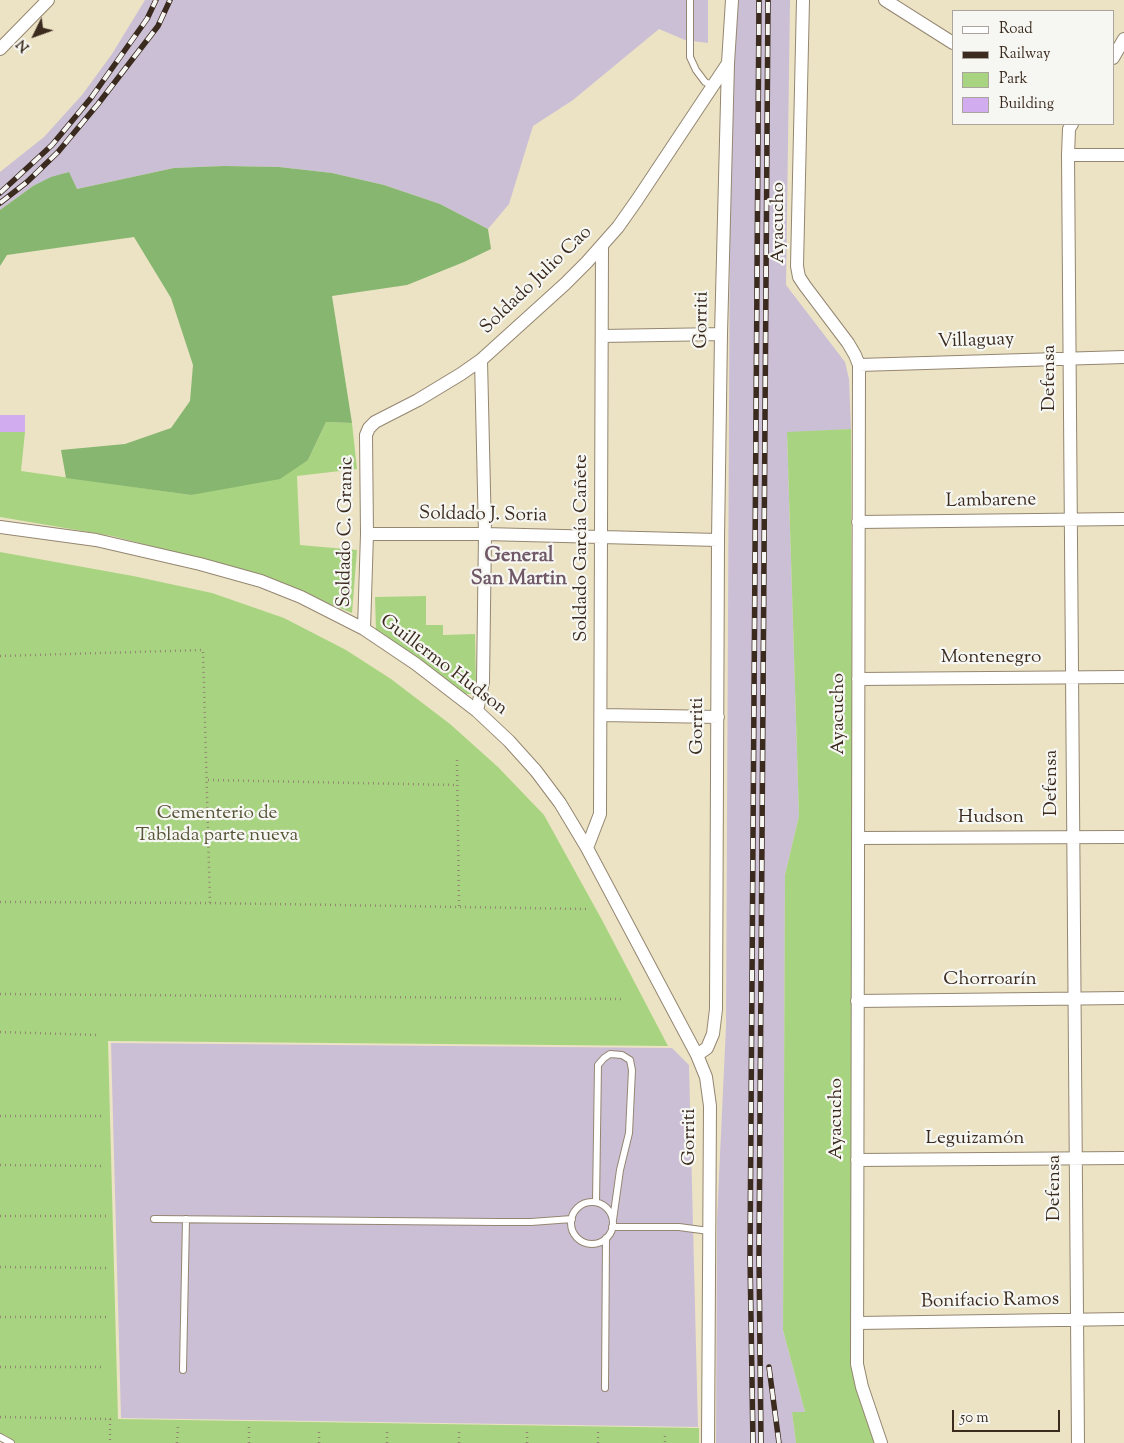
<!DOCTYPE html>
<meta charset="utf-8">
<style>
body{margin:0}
#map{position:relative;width:1124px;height:1443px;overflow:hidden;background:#ece3c4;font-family:"Sorts Mill Goudy",serif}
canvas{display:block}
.legend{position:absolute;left:952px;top:10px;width:162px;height:115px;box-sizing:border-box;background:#f6f6f2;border:1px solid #aba49d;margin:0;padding:6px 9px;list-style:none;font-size:15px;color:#3b2a1e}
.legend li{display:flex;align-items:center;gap:10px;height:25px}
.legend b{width:25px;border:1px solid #aba49d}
.north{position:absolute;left:10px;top:10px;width:50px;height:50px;-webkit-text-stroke:4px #f6f6f2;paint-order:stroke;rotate:228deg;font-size:14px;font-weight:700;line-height:20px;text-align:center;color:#3b2a1e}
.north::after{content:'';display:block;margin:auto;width:18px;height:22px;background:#3b2a1e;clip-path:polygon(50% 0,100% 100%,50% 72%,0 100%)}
.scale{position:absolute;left:952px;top:1410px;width:108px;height:22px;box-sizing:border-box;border:2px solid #3b2a1e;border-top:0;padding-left:6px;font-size:15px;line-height:18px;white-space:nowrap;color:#3b2a1e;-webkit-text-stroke:4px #f6f6f2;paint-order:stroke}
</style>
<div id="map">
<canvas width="1124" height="1443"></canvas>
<ul class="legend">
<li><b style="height:6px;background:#fff"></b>Road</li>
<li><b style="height:6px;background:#3b2a1e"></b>Railway</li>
<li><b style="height:14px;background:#a8d481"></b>Park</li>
<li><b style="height:14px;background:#d1acee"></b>Building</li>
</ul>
<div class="north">N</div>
<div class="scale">50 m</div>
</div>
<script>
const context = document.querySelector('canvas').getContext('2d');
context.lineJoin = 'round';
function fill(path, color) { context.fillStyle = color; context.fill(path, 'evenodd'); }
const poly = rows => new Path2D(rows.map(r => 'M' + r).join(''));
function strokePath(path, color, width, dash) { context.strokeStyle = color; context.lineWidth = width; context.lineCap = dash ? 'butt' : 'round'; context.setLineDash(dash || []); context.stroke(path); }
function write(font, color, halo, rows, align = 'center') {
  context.font = font + ' "Sorts Mill Goudy",serif'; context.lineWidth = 4.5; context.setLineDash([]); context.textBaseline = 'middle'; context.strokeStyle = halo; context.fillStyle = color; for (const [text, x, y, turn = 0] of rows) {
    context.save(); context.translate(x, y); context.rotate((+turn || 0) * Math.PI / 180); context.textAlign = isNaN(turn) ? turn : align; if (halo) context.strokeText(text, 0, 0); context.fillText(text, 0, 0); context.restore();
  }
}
fill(poly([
 [145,0,708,0,708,43,685,40,659,29,573,100,533,126,509,204,488,229,440,204,384,185,332,173,279,167,224,166,174,168,77,189,68,172,33,186,0,210,0,172,44,137,82,95,112,54],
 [731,0,790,0,786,285,845,362,849,379,851,429,787,433,799,816,785,875,783,1330,805,1412,792,1412,796,1443,716,1443,717,1220,726,1026],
 [111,1043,672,1048,689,1065,698,1427,121,1418]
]), '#cbbfd5');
fill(poly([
 [326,422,352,423,357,469,297,476,300,545,357,550,352,613,249,571,112,536,0,517,0,432,25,432,21,471,191,495,308,460],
 [851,429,854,1362,878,1443,796,1443,792,1412,805,1412,783,1330,785,875,799,816,787,432],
 [0,552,133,576,212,593,284,618,346,650,391,679,450,724,498,767,544,815,602,920,668,1046,108,1041,118,1419,699,1428,699,1443,16,1443,5,1435,0,1434],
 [426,596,426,625,443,625,443,635,475,634,476,688,471,694,464,694,376,631,375,597]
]), '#a8d481');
fill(poly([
 [224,166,279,167,332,173,384,185,440,204,488,229,491,249,464,262,407,285,332,296,352,423,326,422,308,460,280,479,191,495,66,478,61,450,125,444,171,428,190,401,193,365,171,298,134,237,7,255,0,266,0,210,33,186,51,177,69,172,77,189,174,168]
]), '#86b66f');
fill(poly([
 [0,415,25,415,25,432,0,432]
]), '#d1acee');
const lane = poly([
 [690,0,690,57,696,70,705,82,713,86],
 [596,1202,598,1065,604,1058,610,1054,622,1055,630,1060,632,1070,629,1133,620,1170,613,1220],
 '571 1223a21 21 0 1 1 42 0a21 21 0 1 1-42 0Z',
 [154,1219,497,1222,531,1222,572,1219],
 [612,1227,679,1227,709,1231],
 [183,1370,186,1219],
 [605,1388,606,1238],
 [0,1437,11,1443]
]);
const street = poly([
 [803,0,797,266,799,277,805,286,848,343,855,355,859,365,857,1364,862,1387,881,1443],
 [885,0,953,43],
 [0,49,48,0],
 [1113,58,1124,39],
 [1072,124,1069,129,1068,155,1078,1443],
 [1068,155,1124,155],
 [602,336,721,334],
 [859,365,1124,357],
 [858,522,1124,519],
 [0,527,96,540,200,564,261,581,301,597,364,629,416,664,477,711,509,741,536,771,560,803,587,848,697,1055],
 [367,534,485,534,718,540],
 [364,629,367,534,366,435,369,428,375,422,418,400,461,374,481,360,565,284,587,262,618,227,637,200,728,63],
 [858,679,1124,677],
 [477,711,483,682,485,534,481,360],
 [601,715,718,717],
 [858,838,1124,837],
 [587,848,600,814,602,246],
 [857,1001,1124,998],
 [857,1160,1124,1158],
 [858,1323,1124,1319],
 [708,1443,710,1106,706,1077,697,1055,707,1048,713,1034,716,1009,718,540,721,334,728,63,732,0]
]);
strokePath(lane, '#948671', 8);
strokePath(street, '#948671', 14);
strokePath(poly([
 [0,656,203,650,210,903],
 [457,760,459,908],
 [208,780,457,785],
 [0,902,210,903,588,909],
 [0,994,625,999],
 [0,1032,98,1035],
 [0,1116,102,1116],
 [0,1165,105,1166],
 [0,1216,107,1216],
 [0,1267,108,1268],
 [0,1317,108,1317],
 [0,1367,105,1367],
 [0,1417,110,1419,110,1443],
 [665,1436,665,1443],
 [177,1443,178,1425],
 [249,1443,249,1427],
 [319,1443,319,1429],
 [387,1443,387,1429],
 [459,1443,459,1431],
 [527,1443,527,1430],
 [598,1443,598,1432]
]), '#948671', 2.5, [1, 4]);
strokePath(lane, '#fff', 6);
strokePath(street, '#fff', 12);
const rail = poly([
 [0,193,52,145,91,98,147,19,156,0],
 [0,203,27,182,58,152,98,104,158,26,170,0],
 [769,1367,779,1443],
 [753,1443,750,1256,759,0],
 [761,1443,759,1256,768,0]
]);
strokePath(rail, '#3b2a1e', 5.5);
strokePath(rail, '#f6f6f2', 4, [11]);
write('19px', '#3b2a1e', '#f6f6f2', [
 ["Ayacucho",780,223,-90],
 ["Soldado Julio Cao",537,281,-44],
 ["Gorriti",703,320,-89],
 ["Villaguay",976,342,-2],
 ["Defensa",1051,378,-90],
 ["Lambarene",991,502,-1],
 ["Soldado J. Soria",483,516,1],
 ["Soldado C. Granic",347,532,-89],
 ["Soldado García Cañete",583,548,-90],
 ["Montenegro",991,659],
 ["Guillermo Hudson",443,666,37],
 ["Ayacucho",840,714,-90],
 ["Gorriti",699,726,-90],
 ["Defensa",1053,783,-90],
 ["Hudson",991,819],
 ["Chorroarín",990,981],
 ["Ayacucho",838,1119,-90],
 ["Gorriti",691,1137,-90],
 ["Leguizamón",975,1140],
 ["Defensa",1056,1188,-90],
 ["Bonifacio Ramos",990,1302,-1]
]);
write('19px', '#565437', '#f6f6f2', [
 ["Cementerio de",217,815],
 ["Tablada parte nueva",217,837]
]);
write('bold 20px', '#705867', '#f6f6f2', [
 ["General",519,558],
 ["San Martin",519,581]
]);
</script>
